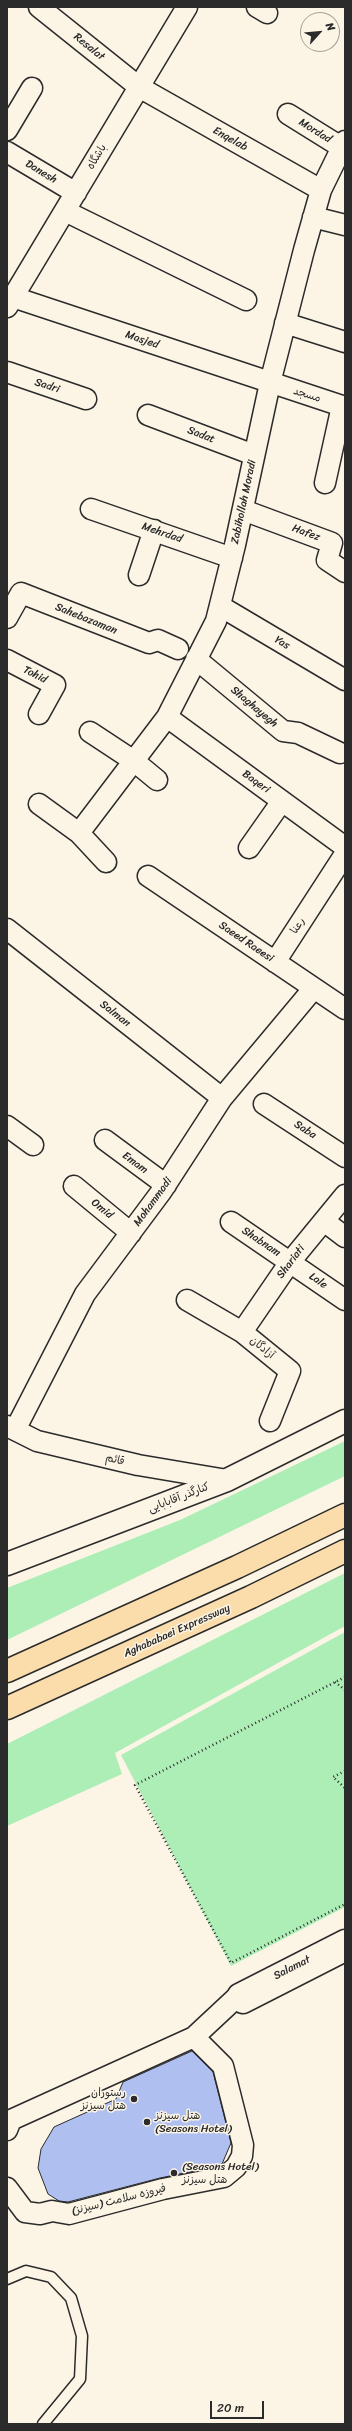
<!DOCTYPE html>
<meta charset="utf-8">
<style>
body{margin:0}
#map{position:relative;width:352px;height:2431px;overflow:hidden;background:#fcf5e5;font-family:Sriracha,sans-serif}
canvas{display:block}
.frame{position:absolute;inset:0;border:8px solid #2b2b2b;pointer-events:none}
.north{position:absolute;left:300px;top:12px;width:40px;height:40px;box-sizing:border-box;background:#fcf5e5;border:1px solid #a8a49b;border-radius:50%;rotate:63deg;font-size:11px;font-weight:700;line-height:16px;text-align:center;color:#2b2b2b}
.north::after{content:'';display:block;margin:auto;width:14px;height:18px;background:#2b2b2b;clip-path:polygon(50% 0,100% 100%,50% 72%,0 100%)}
.scale{position:absolute;left:210px;top:2401px;width:54px;height:18px;box-sizing:border-box;border:2px solid #2b2b2b;border-top:0;padding-left:5px;font-size:12px;line-height:14px;white-space:nowrap;color:#2b2b2b;-webkit-text-stroke:3px #fcf5e5;paint-order:stroke}
</style>
<div id="map">
<canvas width="352" height="2431"></canvas>
<div class="frame"></div>
<div class="north">N</div>
<div class="scale">20 m</div>
</div>
<script>
const context = document.querySelector('canvas').getContext('2d');
context.lineJoin = 'round';
function fill(path, color) { context.fillStyle = color; context.fill(path, 'evenodd'); }
const poly = rows => new Path2D(rows.map(r => 'M' + r).join(''));
function strokePath(path, color, width, dash) { context.strokeStyle = color; context.lineWidth = width; context.lineCap = dash ? 'butt' : 'round'; context.setLineDash(dash || []); context.stroke(path); }
function write(font, color, halo, rows, align = 'center') {
  context.font = font + ' Sriracha,"Playpen Sans Arabic",sans-serif'; context.lineWidth = 3; context.setLineDash([]); context.textBaseline = 'middle'; context.strokeStyle = halo; context.fillStyle = color; for (const [text, x, y, turn = 0] of rows) {
    context.save(); context.translate(x, y); context.rotate((+turn || 0) * Math.PI / 180); context.textAlign = isNaN(turn) ? turn : align; if (halo) context.strokeText(text, 0, 0); context.fillText(text, 0, 0); context.restore();
  }
}
fill(poly([
 [345,1441,345,1476,7,1640,7,1588,180,1520],
 [345,1573,345,1626,115,1753,122,1774,7,1826,7,1744],
 [345,1632,345,1907,231,1966,121,1755]
]), '#adeeb7');
const building = poly([
 [192,2051,213,2072,231,2143,222,2164,219,2166,160,2178,68,2202,59,2201,48,2194,38,2168,41,2149,54,2127,116,2099,123,2082,192,2051]
]);
fill(building, '#afc0f0');
strokePath(building, '#2b2b2b', 1);
const service = poly([
 [7,2279,26,2271,51,2277,71,2298,82,2336,80,2379,43,2424]
]);
const minor = poly([
 [39,7,139,87,321,190],
 [257,7,267,13],
 [288,114,341,147],
 [7,130,32,88],
 [7,152,76,193],
 [65,211,246,300],
 [313,217,345,225],
 [13,297,345,407],
 [7,307,187,7],
 [285,323,345,342],
 [7,372,86,399],
 [148,415,254,455],
 [325,483,342,406],
 [91,509,232,558],
 [243,510,332,543,327,560,345,572],
 [139,575,154,530],
 [220,606,345,680],
 [7,618,21,593,149,643,158,640,178,649],
 [196,659,283,731,298,733,340,753],
 [7,660,55,685,39,714],
 [167,717,345,847],
 [90,732,134,761,157,780],
 [39,804,79,833,106,862],
 [79,833,167,717,216,621,235,545,270,383,304,250,321,190,345,141],
 [249,848,282,801],
 [148,876,345,1009],
 [7,929,222,1098],
 [275,962,345,854],
 [264,1104,345,1157],
 [7,1126,33,1145],
 [105,1140,166,1185],
 [74,1186,131,1233],
 [324,1221,345,1237],
 [231,1222,345,1300],
 [187,1300,242,1332,290,1371,270,1421],
 [242,1332,290,1262,345,1195],
 [7,1426,37,1441,138,1465,227,1480],
 [15,1430,85,1294,161,1192,222,1098,314,988],
 [7,2130,11,2120,194,2037,239,1995],
 [7,2188,25,2212,40,2214,52,2211,69,2214,163,2189,224,2177,236,2167,242,2156,243,2145,223,2066,194,2037]
]);
const tertiary = poly([
 [345,1941,239,1995,243,2002,345,1950]
]);
const secondary = poly([
 [7,1564,227,1480,345,1421]
]);
const trunk = poly([
 [7,1671,237,1567,345,1515],
 [7,1708,251,1597,345,1551]
]);
strokePath(service, '#2b2b2b', 13);
strokePath(minor, '#2b2b2b', 23);
strokePath(tertiary, '#2b2b2b', 25);
strokePath(secondary, '#2b2b2b', 25);
strokePath(trunk, '#2b2b2b', 25);
strokePath(poly([
 [345,1677,135,1785,231,1963,345,1904],
 [335,1682,345,1690],
 [345,1771,333,1777,345,1788]
]), '#2b2b2b', 2.5, [1, 3]);
strokePath(service, '#fcf5e5', 10);
strokePath(minor, '#fcf5e5', 20);
strokePath(tertiary, '#fcf5e5', 22);
strokePath(secondary, '#fcf5e5', 22);
strokePath(trunk, '#fbddab', 22);
for (const [x, y, r, color] of [
 [134,2099,4,"#2b2b2b"],
 [147,2122,4,"#2b2b2b"],
 [174,2173,4,"#2b2b2b"]
]) { const dot = new Path2D(); dot.arc(x, y, r, 0, 2 * Math.PI); context.fillStyle = color; context.fill(dot); strokePath(dot, '#fcf5e5', 1.5); }
write('11px', '#2b2b2b', '#fcf5e5', [
 ["Resalat",89,47,39],
 ["Mordad",315,131,32],
 ["Enqelab",230,139,29],
 ["باشگاه",97,157,-59],
 ["Danesh",41,172,31],
 ["Masjed",142,340,19],
 ["Sadri",47,386,18],
 ["مسجد",307,395,17],
 ["Sadat",201,435,21],
 ["Zabihollah Moradi",244,502,-78],
 ["Mehrdad",162,533,19],
 ["Hafez",306,533,20],
 ["Sahebazaman",86,619,22],
 ["Yas",282,643,30],
 ["Tohid",35,675,27],
 ["Shaghayegh",254,707,40],
 ["Baqeri",256,782,36],
 ["رعنا",298,926,-57],
 ["Saeed Raeesi",246,942,34],
 ["Salman",115,1014,38],
 ["Saba",305,1130,33],
 ["Emam",135,1163,36],
 ["Mohammadi",153,1202,-54],
 ["Omid",102,1209,39],
 ["Shabnam",261,1242,34],
 ["Shariati",291,1262,-53],
 ["Lale",318,1281,35],
 ["آزادگان",262,1348,39],
 ["قائم",115,1460,13],
 ["کنارگذر آقابابایی",179,1498,-21],
 ["Aghababaei Expressway",177,1631,-24],
 ["Salamat",292,1968,-27],
 ["فیروزه سلامت (سیزنز)",119,2200,-14]
]);
write('11px', '#2b2b2b', '#fcf5e5', [
 ["رستوران",126,2093,"right"],
 ["هتل سیزنز",126,2106,"right"],
 ["هتل سیزنز",155,2116],
 ["(Seasons Hotel)",155,2129],
 ["(Seasons Hotel)",182,2167],
 ["هتل سیزنز",182,2180]
], 'left');
</script>
